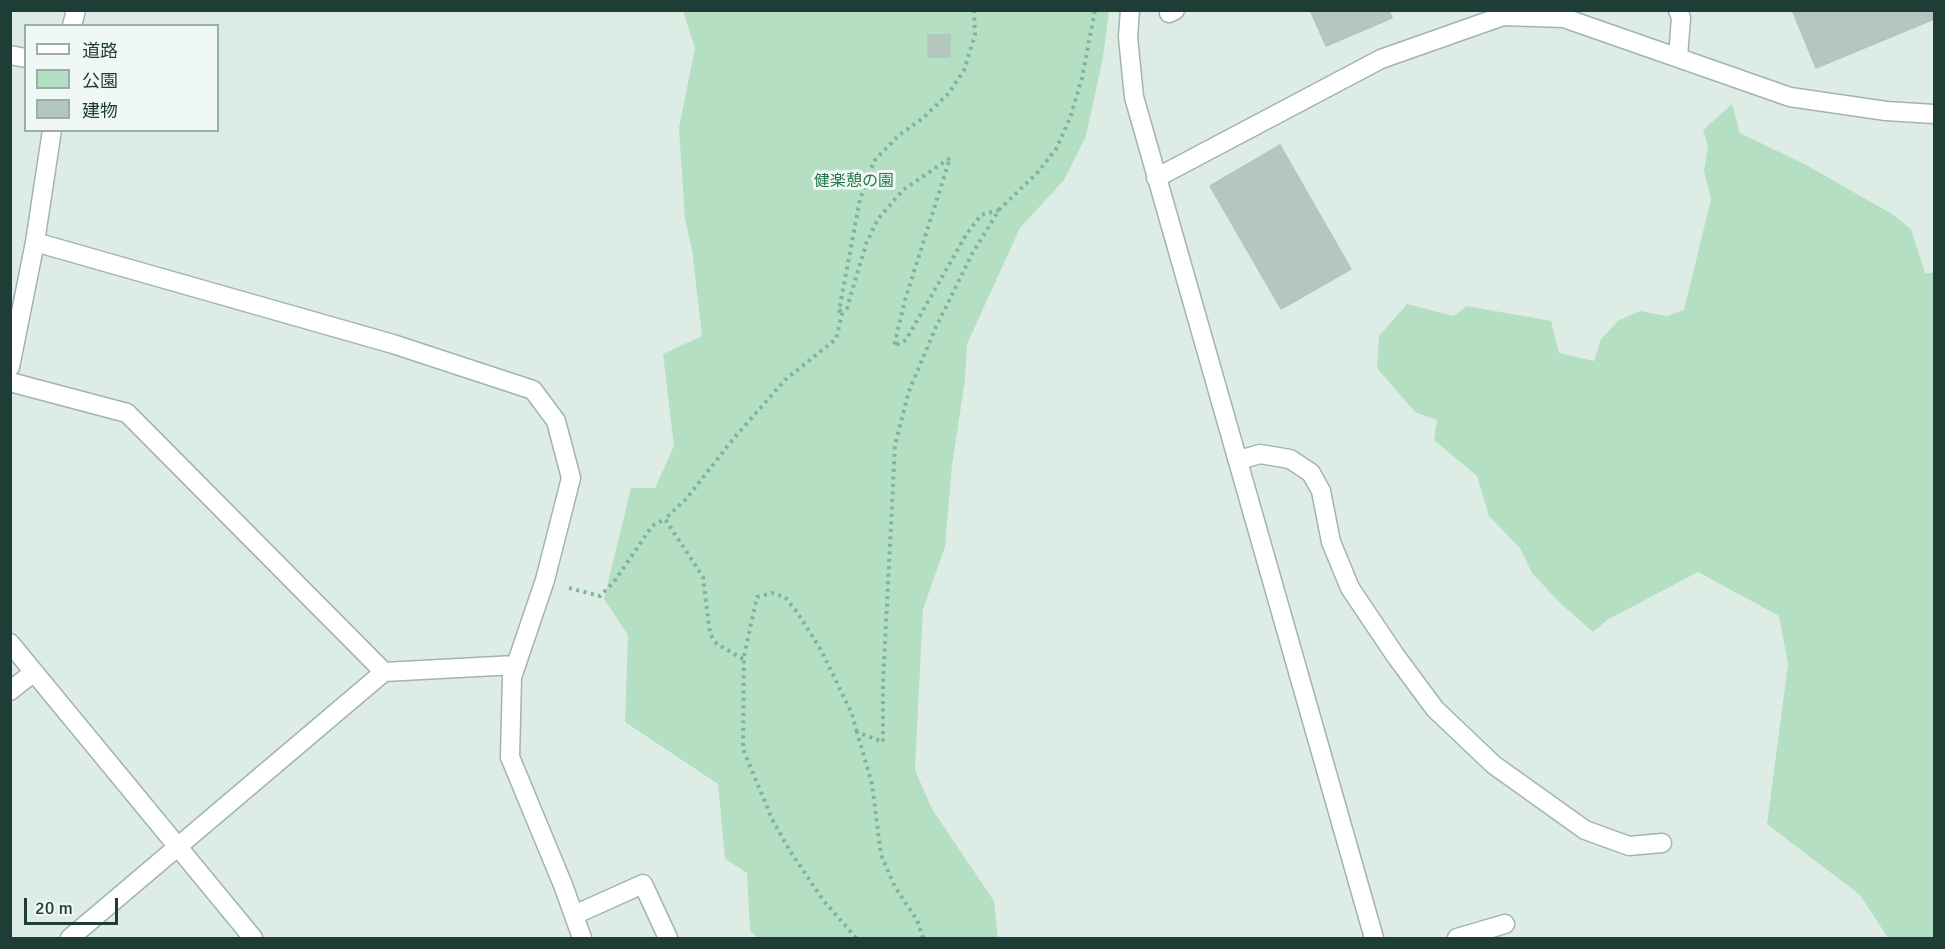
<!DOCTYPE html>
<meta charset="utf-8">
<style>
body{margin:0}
#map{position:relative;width:1945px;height:949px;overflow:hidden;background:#deece6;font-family:Signika,"Noto Sans JP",sans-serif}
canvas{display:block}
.frame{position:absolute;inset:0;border:12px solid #1e3d36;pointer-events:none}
.legend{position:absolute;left:24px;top:24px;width:195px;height:108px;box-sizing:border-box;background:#eff8f4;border:2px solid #9bada8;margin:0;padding:8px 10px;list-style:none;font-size:18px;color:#1e3d36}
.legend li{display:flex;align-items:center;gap:12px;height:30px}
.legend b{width:30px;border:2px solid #9bada8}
.scale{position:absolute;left:24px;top:898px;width:94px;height:27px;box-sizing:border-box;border:3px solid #1e3d36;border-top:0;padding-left:8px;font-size:18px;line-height:21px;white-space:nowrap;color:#1e3d36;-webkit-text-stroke:4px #eff8f4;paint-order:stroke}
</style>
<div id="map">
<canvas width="1945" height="949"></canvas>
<div class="frame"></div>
<ul class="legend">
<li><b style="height:8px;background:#fff"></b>道路</li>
<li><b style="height:16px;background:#b5dfc2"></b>公園</li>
<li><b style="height:16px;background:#b3c7bf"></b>建物</li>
</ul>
<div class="scale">20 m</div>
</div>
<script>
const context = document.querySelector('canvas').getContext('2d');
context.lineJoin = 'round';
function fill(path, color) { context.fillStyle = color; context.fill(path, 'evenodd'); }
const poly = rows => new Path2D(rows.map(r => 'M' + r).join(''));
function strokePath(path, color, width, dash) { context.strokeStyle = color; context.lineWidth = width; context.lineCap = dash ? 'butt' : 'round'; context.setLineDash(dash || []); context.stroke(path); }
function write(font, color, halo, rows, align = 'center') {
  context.font = font + ' Signika,"Noto Sans JP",sans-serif'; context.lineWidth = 6; context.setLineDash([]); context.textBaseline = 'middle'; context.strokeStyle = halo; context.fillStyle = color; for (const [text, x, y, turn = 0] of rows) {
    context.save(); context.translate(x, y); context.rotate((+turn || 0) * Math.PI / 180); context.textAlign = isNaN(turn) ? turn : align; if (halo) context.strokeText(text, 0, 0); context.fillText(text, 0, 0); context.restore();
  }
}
fill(poly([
 [683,11,1109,11,1103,57,1086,136,1064,180,1020,228,967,344,965,380,952,465,945,547,923,609,915,770,932,809,994,901,998,938,757,938,750,930,747,873,725,859,718,784,625,722,628,635,604,599,631,488,655,488,674,446,663,354,702,336,692,250,685,219,679,128,695,48],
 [1732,104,1740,133,1808,166,1892,214,1911,229,1925,273,1934,273,1934,938,1888,938,1860,895,1767,824,1788,664,1779,616,1698,572,1607,620,1593,632,1559,602,1532,573,1520,548,1489,516,1477,476,1434,440,1437,420,1415,412,1377,368,1379,336,1407,304,1454,316,1467,306,1551,321,1559,353,1594,361,1601,339,1619,320,1640,311,1667,316,1684,310,1711,199,1704,171,1708,146,1703,130]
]), '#b5dfc2');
const building = poly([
 [1310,10,1389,10,1392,18,1326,46,1310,10],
 [1792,10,1934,10,1934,19,1816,68,1792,10],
 [928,35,950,35,950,57,928,57,928,35],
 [1280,145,1351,269,1281,309,1210,186,1280,145]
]);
fill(building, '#b3c7bf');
strokePath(building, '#b0c6be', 1.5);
const minor = poly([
 [1130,10,1128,37,1134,97,1374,938],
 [1169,13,1175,10],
 [72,26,76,10],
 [10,55,26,58],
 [1678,57,1681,18,1678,10],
 [1156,178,1381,59,1503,16,1564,18,1790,97,1886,111,1934,114],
 [35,242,393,344,533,390,556,421,571,478,545,580,512,677,510,757,563,885,582,938],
 [10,367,35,242,52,130],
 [10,382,127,413,384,672,515,665],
 [1239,460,1260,454,1290,459,1311,473,1321,491,1331,542,1350,588,1395,655,1435,709,1494,765,1585,830,1629,846,1662,843],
 [10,643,253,938],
 [10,691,34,672],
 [574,915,643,884,668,938],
 [70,938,384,672],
 [1457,938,1505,924]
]);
strokePath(minor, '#a1b4ae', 21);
strokePath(poly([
 [974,10,975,35,964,70,949,93,922,119,899,135,874,161,860,199,839,311,847,308,866,244,878,219,903,190,950,158,905,300,894,346,906,340,966,235,981,215,999,210],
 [569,588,600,596,614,582,652,526,665,519],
 [743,659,717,644,710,634,703,577,665,519,686,499,734,438,785,380,836,339,843,310],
 [856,938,823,900,790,851,772,819,743,749,744,656,757,597,772,593,785,597,797,612,821,650,852,714,857,732],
 [923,938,917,920,895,887,881,855,872,784,857,732,883,742,883,683,895,445,909,391,936,327,972,254,999,210,1038,172,1056,149,1070,118,1082,78,1095,10]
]), '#7bb3a4', 4, [3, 4.5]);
strokePath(minor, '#fff', 18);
write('16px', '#247848', '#eff8f4', [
 ["健楽憩の園",854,182]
]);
</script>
